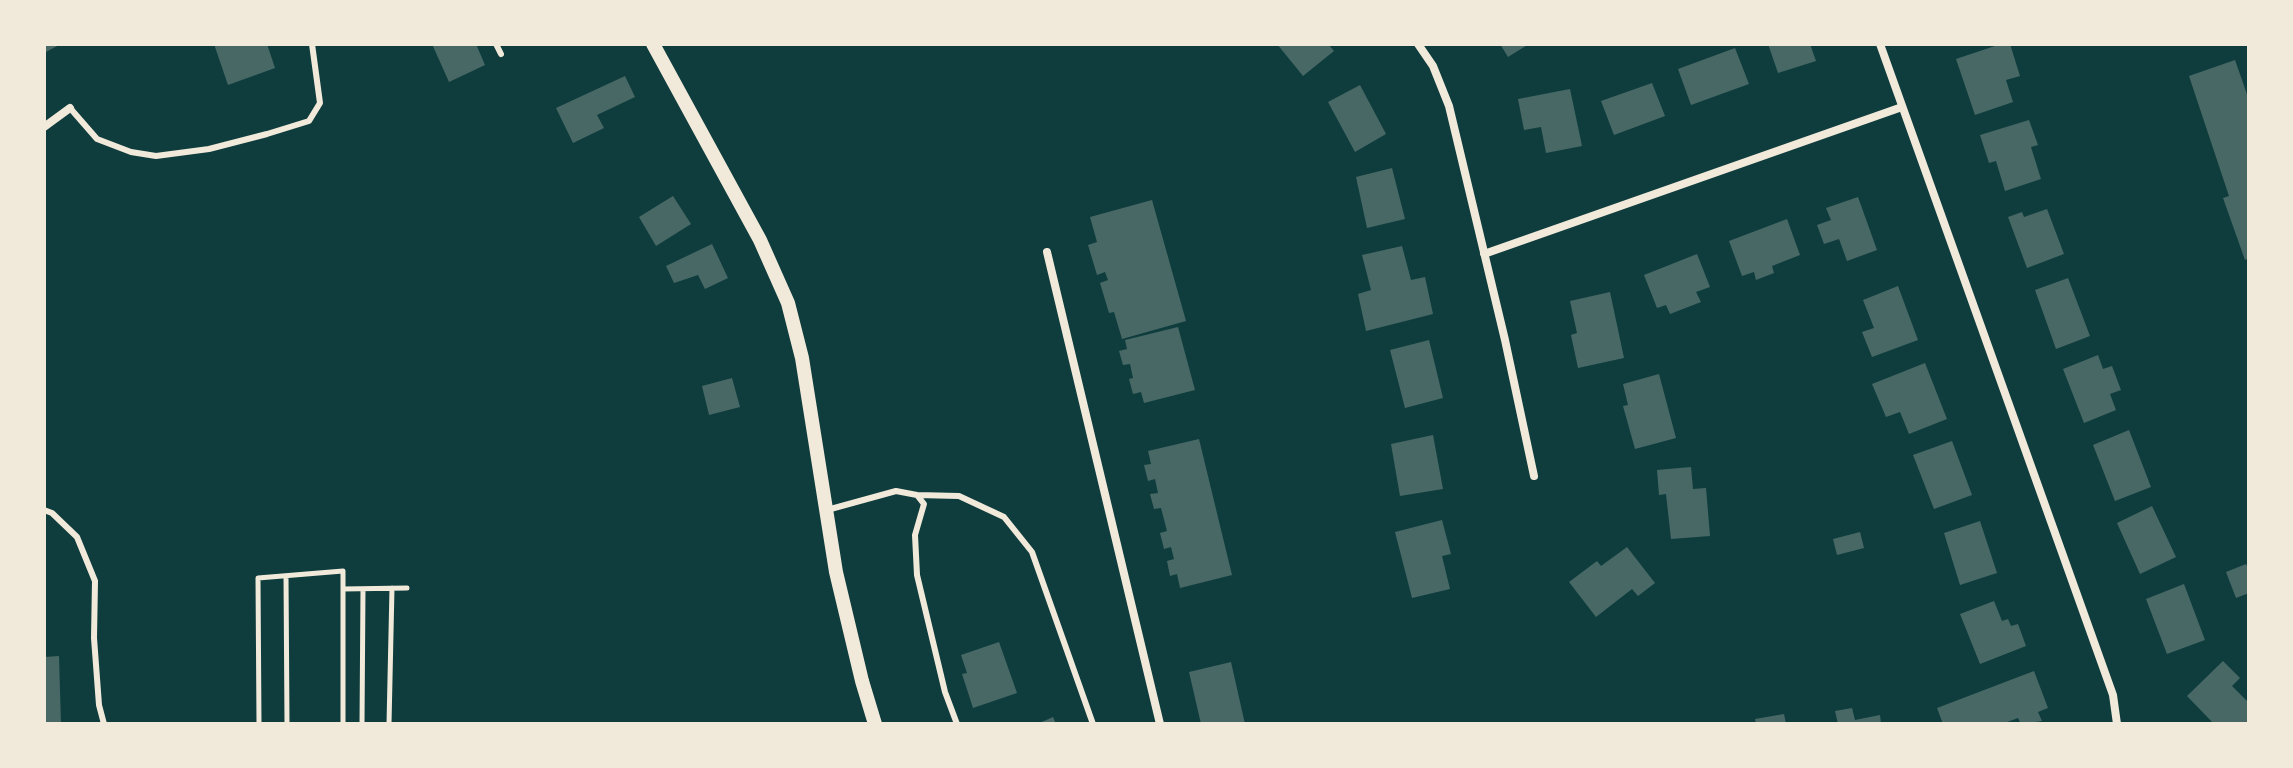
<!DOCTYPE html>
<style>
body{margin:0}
#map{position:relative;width:2293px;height:768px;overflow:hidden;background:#0f3d3e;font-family:"Roboto Condensed",sans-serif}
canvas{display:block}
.frame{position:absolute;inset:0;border:46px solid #f1e9da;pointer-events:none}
</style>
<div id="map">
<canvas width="2293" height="768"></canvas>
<div class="frame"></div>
</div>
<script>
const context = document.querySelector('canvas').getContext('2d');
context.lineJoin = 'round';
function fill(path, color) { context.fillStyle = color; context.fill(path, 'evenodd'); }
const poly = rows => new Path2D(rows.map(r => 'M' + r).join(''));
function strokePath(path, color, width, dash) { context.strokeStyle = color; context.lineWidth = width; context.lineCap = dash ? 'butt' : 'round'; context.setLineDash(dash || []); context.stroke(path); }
fill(poly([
 [44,44,61,44,44,53],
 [214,44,267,44,275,68,228,85],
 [432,44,476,44,485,65,449,82],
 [1277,44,1328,44,1334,51,1303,76],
 [1500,44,1529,44,1508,57],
 [1768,44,1810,44,1816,61,1778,73],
 [2001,44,2010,44,2020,76,2006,80,2013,102,1975,115,1956,59],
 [1735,48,1749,84,1691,105,1678,69],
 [2235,60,2249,100,2249,258,2245,260,2223,198,2229,196,2189,76],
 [625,76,635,97,597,115,604,128,573,143,556,108],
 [1652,83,1665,116,1614,135,1601,101],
 [1360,85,1386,134,1355,152,1328,102],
 [1570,89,1582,146,1546,153,1541,127,1524,130,1518,99],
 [2029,120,2038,145,2031,147,2041,179,2005,191,1996,161,1989,163,1980,135],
 [1392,168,1405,219,1367,228,1356,177],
 [673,196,691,224,656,246,639,217],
 [1858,197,1877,250,1847,261,1839,239,1824,244,1817,225,1831,220,1826,208],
 [1152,200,1186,321,1122,339,1114,312,1109,313,1100,283,1108,280,1105,272,1097,275,1088,245,1097,242,1090,217],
 [2047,209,2064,254,2027,268,2008,217,2022,212,2024,217],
 [1787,219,1800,255,1772,266,1774,273,1756,280,1754,272,1742,276,1729,241],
 [712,244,728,278,705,289,698,275,674,283,666,266],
 [1402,246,1411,280,1425,277,1433,314,1366,331,1358,294,1371,290,1362,255],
 [1697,254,1710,287,1696,292,1701,302,1670,314,1666,305,1657,308,1644,275],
 [2068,278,2090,336,2056,349,2035,290],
 [1898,286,1918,340,1872,357,1862,332,1874,328,1863,300],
 [1610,292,1624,358,1578,368,1571,335,1577,333,1570,301],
 [1178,327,1195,390,1144,403,1141,392,1133,394,1129,379,1133,378,1130,364,1123,365,1119,351,1127,349,1125,340],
 [1429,340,1443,398,1405,408,1390,350],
 [2098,355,2103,369,2112,366,2121,390,2110,394,2116,410,2084,423,2063,369],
 [1925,363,1947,419,1909,434,1900,412,1886,417,1872,384],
 [1659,374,1676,438,1635,449,1623,406,1628,405,1623,384],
 [732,378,740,407,709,415,702,386],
 [2129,430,2151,487,2115,501,2093,445],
 [1433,435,1443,489,1400,496,1391,444],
 [1199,439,1232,575,1180,588,1177,574,1170,576,1167,561,1174,559,1171,547,1164,549,1160,533,1167,531,1161,508,1154,509,1150,494,1158,493,1155,479,1148,481,1144,465,1151,464,1148,451],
 [1952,441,1972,495,1934,509,1913,455],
 [1691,467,1693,489,1706,488,1710,536,1671,539,1666,494,1659,495,1657,470],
 [2152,506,2176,557,2140,574,2117,523],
 [1442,520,1451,554,1442,556,1450,589,1412,598,1395,532],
 [1980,521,1997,573,1960,585,1944,533],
 [1860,532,1864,548,1837,555,1833,539],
 [1627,547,1655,583,1638,596,1632,589,1596,617,1569,582,1597,561,1601,566],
 [2246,564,2249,571,2249,593,2236,598,2226,572],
 [2184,584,2205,640,2167,654,2146,599],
 [1994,601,2002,621,2008,619,2011,626,2018,624,2026,646,1980,664,1960,614],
 [999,642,1017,693,973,708,962,674,967,673,961,655],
 [59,656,61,724,44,724,44,657],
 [2223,661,2240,678,2232,686,2249,703,2249,720,2244,724,2214,724,2187,696],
 [1231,662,1245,724,1201,724,1189,672],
 [2034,671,2048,708,2038,712,2042,721,2021,724,2018,718,2002,724,1943,724,1937,708],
 [1852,708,1855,720,1880,715,1881,724,1838,724,1835,711],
 [1784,714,1786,724,1756,724,1755,719],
 [1053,717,1056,724,1037,724]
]), '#486865');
strokePath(poly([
 [286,576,287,724],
 [343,589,407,588],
 [259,724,258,578,343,571,343,724],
 [362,724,363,589],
 [389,724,392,588]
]), '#f1e9da', 5);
strokePath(poly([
 [496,44,501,54],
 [70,108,97,139,131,152,156,156,209,149,267,134,309,121,320,103,312,44],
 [917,495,959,496,1004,517,1032,552,1093,724],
 [44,510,52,513,77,537,95,581,94,638,99,705,104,724],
 [827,510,896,491,917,495,924,504,915,535,917,575,945,692,957,724]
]), '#f1e9da', 6);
strokePath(poly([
 [1418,44,1433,66,1449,106,1505,340,1534,476],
 [1880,44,2113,695,2117,724],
 [44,127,70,108],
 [1047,252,1160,724],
 [1484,254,1902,107]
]), '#f1e9da', 8);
strokePath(poly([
 [653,44,760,240,788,303,802,358,836,572,862,681,875,724]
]), '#f1e9da', 14);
</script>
